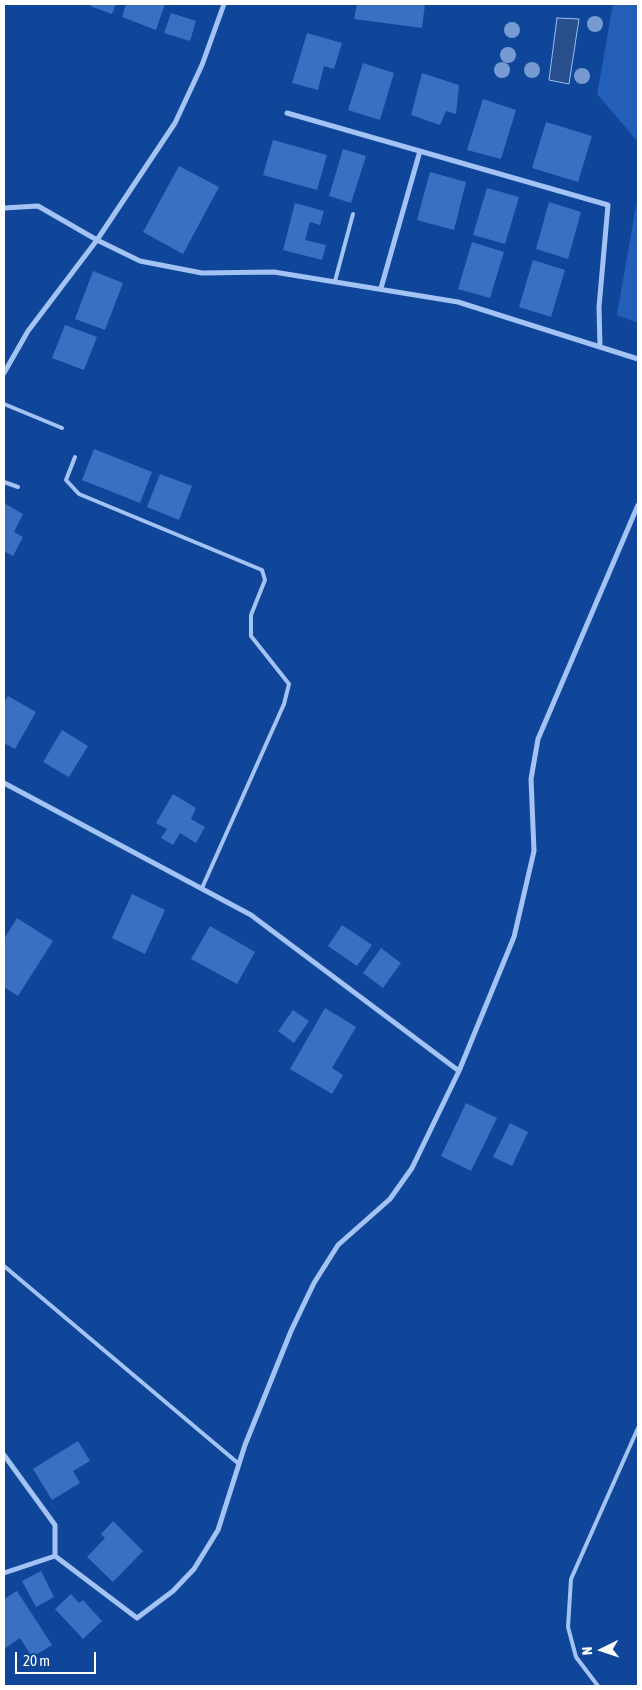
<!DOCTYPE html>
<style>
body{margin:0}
#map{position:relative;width:642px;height:1690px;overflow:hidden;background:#104699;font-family:"Asap Condensed",sans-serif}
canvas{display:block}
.frame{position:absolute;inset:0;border:5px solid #fff;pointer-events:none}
.north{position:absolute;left:577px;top:1625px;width:50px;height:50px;-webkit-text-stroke:4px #104699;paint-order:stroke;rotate:266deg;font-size:14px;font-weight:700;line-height:20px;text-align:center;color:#fff}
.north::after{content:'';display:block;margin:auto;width:18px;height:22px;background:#fff;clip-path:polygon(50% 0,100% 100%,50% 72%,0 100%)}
.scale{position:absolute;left:15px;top:1652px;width:81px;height:22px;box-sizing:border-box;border:2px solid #fff;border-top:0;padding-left:6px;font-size:15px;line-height:18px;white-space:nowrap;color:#fff;-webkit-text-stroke:4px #104699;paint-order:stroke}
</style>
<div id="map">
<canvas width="642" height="1690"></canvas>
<div class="frame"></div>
<div class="north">N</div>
<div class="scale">20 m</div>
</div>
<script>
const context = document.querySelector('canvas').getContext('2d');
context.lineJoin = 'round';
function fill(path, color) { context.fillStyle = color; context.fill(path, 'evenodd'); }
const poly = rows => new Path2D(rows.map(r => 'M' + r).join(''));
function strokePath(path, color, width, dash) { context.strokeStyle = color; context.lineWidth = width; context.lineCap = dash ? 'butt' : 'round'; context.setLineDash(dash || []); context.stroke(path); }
fill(poly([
 [613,4,638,4,638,142,597,94],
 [638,194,638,323,617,315]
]), '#235fb8');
const water = poly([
 [557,18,579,19,569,84,549,80,557,18]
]);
fill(water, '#284f8c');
strokePath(water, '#94bef8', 1);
fill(poly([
 [91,4,116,4,112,14,90,6],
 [126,4,165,4,156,30,122,17],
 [357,4,425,4,422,28,354,19],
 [171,13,196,21,190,41,164,33],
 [307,33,342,43,334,69,324,66,318,90,292,83],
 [363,63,394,73,380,120,348,110],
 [422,73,459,85,456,114,446,111,440,125,411,115],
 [483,99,516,110,501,159,467,150],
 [546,122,592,136,578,182,532,168],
 [273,140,327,155,317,190,263,175],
 [343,149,366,156,351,203,329,196],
 [179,166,219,187,183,254,143,232],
 [430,172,466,182,454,230,417,220],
 [487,188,519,197,505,244,473,235],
 [549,202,581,212,568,259,536,249],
 [295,203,324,211,320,225,310,222,305,240,326,245,322,260,283,250],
 [472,242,504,252,490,298,458,289],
 [533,260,565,270,551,317,519,307],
 [93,271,123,283,105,330,75,319],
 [65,325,97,337,84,370,52,358],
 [94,449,152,472,140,503,82,480],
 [160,474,192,486,179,520,147,507],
 [4,503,23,514,14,532,23,537,13,556,4,551],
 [8,696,36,712,15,749,4,743,4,703],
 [62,730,88,746,69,777,43,762],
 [173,794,196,808,191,819,205,827,196,843,180,833,173,845,161,838,167,829,156,823],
 [132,894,165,910,145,954,112,938],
 [17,918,53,941,18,996,4,987,4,939],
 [342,925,372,945,357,966,328,946],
 [210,926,255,952,237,984,191,959],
 [381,948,401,963,383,988,363,973],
 [325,1008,356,1027,332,1068,343,1075,332,1094,290,1069],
 [293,1010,309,1021,294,1043,278,1031],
 [466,1103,497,1118,471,1171,441,1156],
 [510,1123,528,1132,512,1166,493,1157],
 [78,1441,90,1461,73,1471,80,1483,52,1500,33,1469],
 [113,1521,143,1551,113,1582,87,1557,105,1538,101,1534],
 [41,1571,54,1597,36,1607,22,1581],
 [17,1591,52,1645,32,1657,20,1638,4,1649,4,1599],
 [71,1594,79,1603,83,1600,102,1621,83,1639,55,1609]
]), '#3970c1');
strokePath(poly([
 [335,281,353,214],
 [4,404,62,428],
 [75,457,66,480,79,494,262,570,265,580,251,615,251,636,289,684,284,704,202,888],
 [4,482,18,487],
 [4,1266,239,1464],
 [598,1686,576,1657,568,1627,571,1579,638,1428]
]), '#a2c3f4', 4);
strokePath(poly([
 [287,113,608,205,599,307,600,347],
 [4,208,38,206,97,240,140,261,202,273,274,272,458,302,638,359],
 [381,288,420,151],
 [4,373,28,331,97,240,175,123,202,65,224,4],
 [4,783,251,915,459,1071],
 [4,1455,55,1525,55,1556],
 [4,1573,55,1556,137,1618,173,1591,194,1569,218,1530,245,1445,291,1331,314,1283,338,1245,390,1199,412,1168,459,1071,514,937,534,851,531,779,538,739,638,505]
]), '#a2c3f4', 5);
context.fillStyle = '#769ad1';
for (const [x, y] of [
 [595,24],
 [512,30],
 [508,55],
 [502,70],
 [532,70],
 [582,76]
]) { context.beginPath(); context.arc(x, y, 8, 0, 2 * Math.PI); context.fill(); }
</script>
